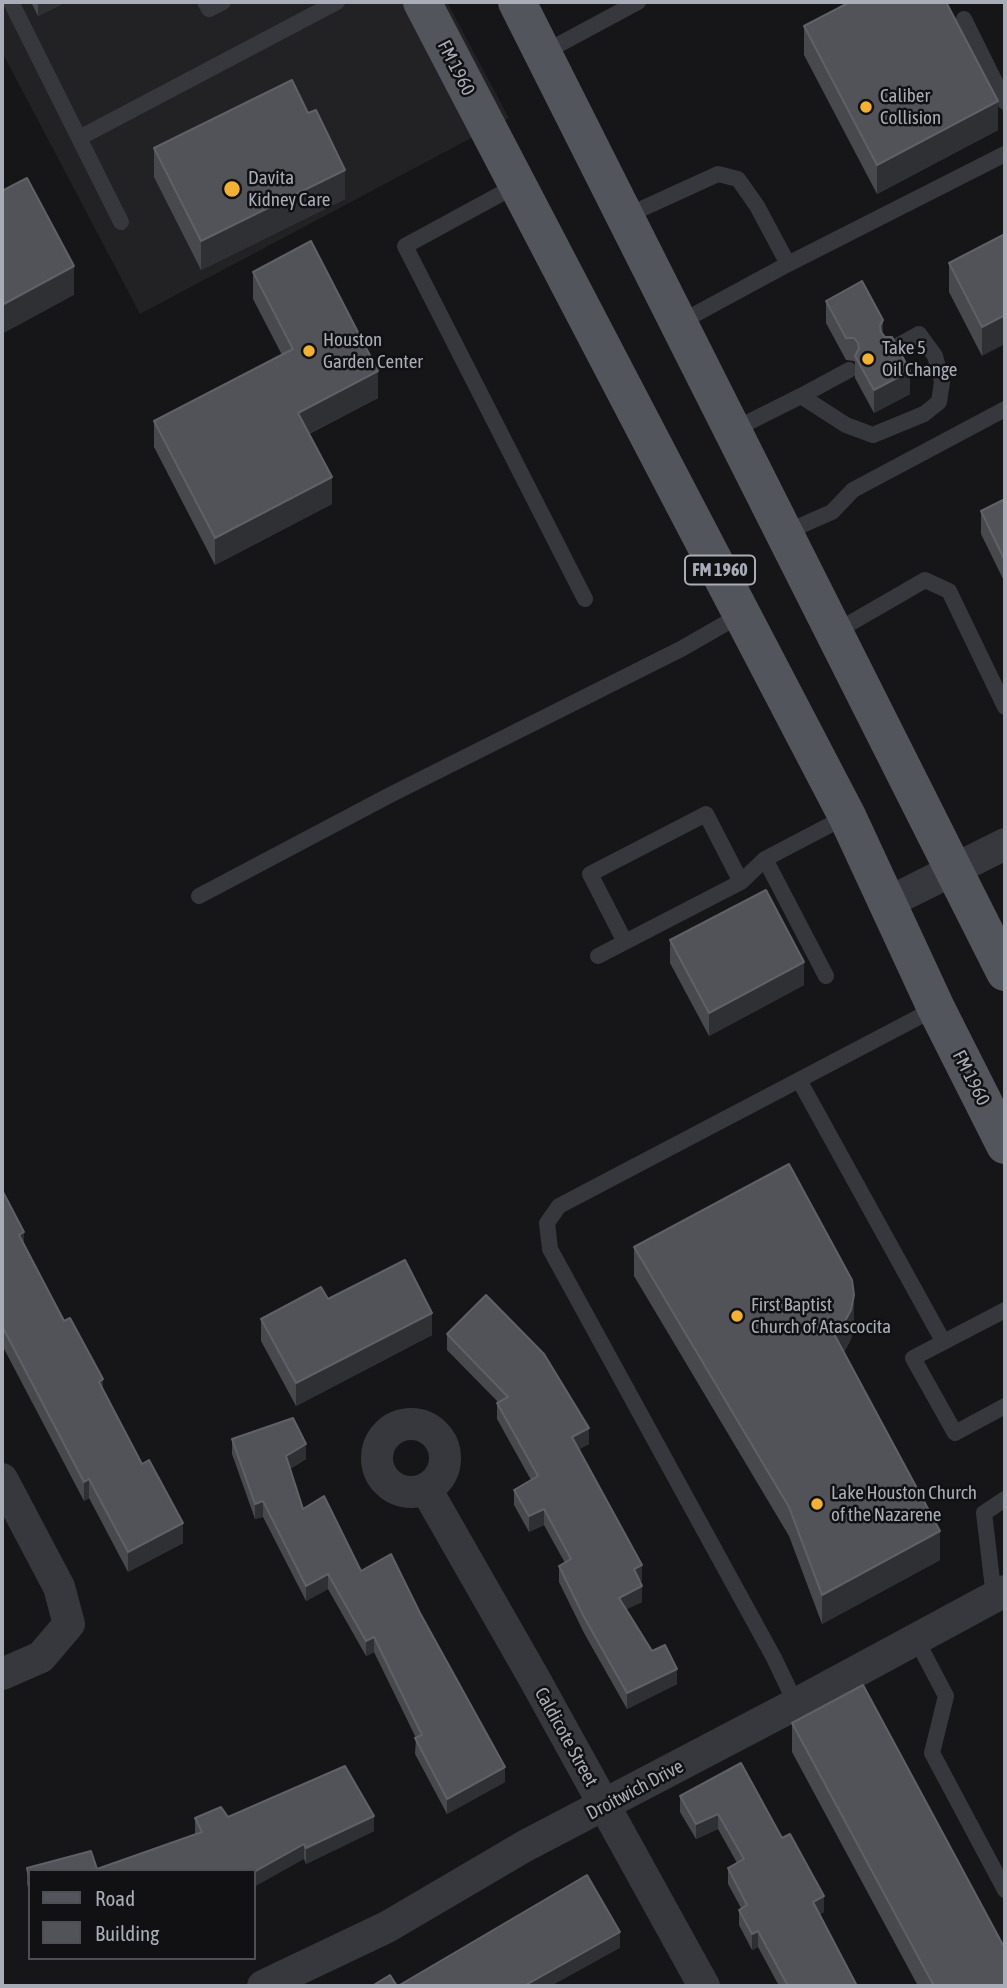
<!DOCTYPE html>
<style>
body{margin:0}
#map{position:relative;width:1007px;height:1988px;overflow:hidden;background:#161618;font-family:"Asap Condensed",sans-serif}
canvas{display:block}
.frame{position:absolute;inset:0;border:4px solid #a8adb8;pointer-events:none}
.legend{position:absolute;left:28px;top:1869px;width:228px;height:91px;box-sizing:border-box;background:#111113;border:2px solid #4d4f55;margin:0;padding:9px 12px;list-style:none;font-size:21px;color:#a8adb8}
.legend li{display:flex;align-items:center;gap:14px;height:35px}
.legend b{width:35px;border:2px solid #4d4f55}
</style>
<div id="map">
<canvas width="1007" height="1988"></canvas>
<div class="frame"></div>
<ul class="legend">
<li><b style="height:9px;background:#53555c"></b>Road</li>
<li><b style="height:19px;background:#525359"></b>Building</li>
</ul>
</div>
<script>
const context = document.querySelector('canvas').getContext('2d');
context.lineJoin = 'round';
function fill(path, color) { context.fillStyle = color; context.fill(path, 'evenodd'); }
const poly = rows => new Path2D(rows.map(r => 'M' + r).join(''));
function strokePath(path, color, width, dash) { context.strokeStyle = color; context.lineWidth = width; context.lineCap = dash ? 'butt' : 'round'; context.setLineDash(dash || []); context.stroke(path); }
function write(font, color, halo, rows, align = 'center') {
  context.font = font + ' "Asap Condensed",sans-serif'; context.lineWidth = 5; context.setLineDash([]); context.textBaseline = 'middle'; context.strokeStyle = halo; context.fillStyle = color; for (const [text, x, y, turn = 0] of rows) {
    context.save(); context.translate(x, y); context.rotate((+turn || 0) * Math.PI / 180); context.textAlign = isNaN(turn) ? turn : align; if (halo) context.strokeText(text, 0, 0); context.fillText(text, 0, 0); context.restore();
  }
}
fill(poly([
 [2,2,447,2,509,118,140,314,2,52]
]), '#222225');
strokePath(poly([
 [11,2,79,138,337,2],
 [205,2,209,9,223,2],
 [964,19,1005,102],
 [543,53,638,2],
 [79,138,121,222],
 [519,184,405,246,585,599],
 [626,216,718,174,738,179,757,206,788,264],
 [679,323,788,264,1005,154],
 [849,370,801,396,846,425,873,435,924,414,939,402,942,382,935,356,919,334,890,350],
 [733,430,801,396],
 [784,533,832,512,853,490,1005,409],
 [835,632,925,580,949,591,1005,707],
 [765,859,826,976],
 [199,896,390,795,681,649,742,614],
 [625,942,590,874,706,814,741,882],
 [598,956,741,882,765,859,847,816],
 [936,1008,799,1080,943,1341],
 [1005,1310,913,1358,955,1433,1005,1406],
 [994,1597,984,1513,1005,1499],
 [916,1639,946,1696,932,1753,1005,1890],
 [796,1704,774,1658,550,1249,547,1223,559,1206,799,1080]
]), '#37383d', 16);
strokePath(poly([
 [887,903,1005,844],
 '377 1458a34 34 0 1 1 68 0a34 34 0 1 1-68 0Z',
 [2,1479,59,1587,69,1624,41,1657,2,1674],
 [426,1489,534,1678,704,1986],
 [263,1986,387,1927,525,1846,796,1704,1005,1591]
]), '#37383d', 32);
strokePath(poly([
 [422,2,847,816,936,1008,1005,1145],
 [517,2,1005,972]
]), '#53555c', 38);
fill(poly([
 [31,2,66,2,38,16],
 [804,26,998,130,877,194,804,55],
 [154,148,345,199,201,270,154,177],
 [1005,234,982,356,949,292,949,263],
 [253,272,378,398,309,434,332,504,215,565,154,447,154,421,282,355,253,299],
 [826,301,883,334,910,394,874,413,855,378,855,362,854,361,846,360,826,323],
 [1005,499,1005,583,981,534,981,511],
 [670,940,804,985,709,1036,670,963],
 [2,1190,24,1245,103,1391,183,1543,128,1572,89,1498,84,1501,2,1345],
 [634,1247,854,1324,851,1339,844,1352,940,1560,822,1624,789,1536,634,1276],
 [328,1299,432,1335,296,1406,261,1341,261,1319],
 [447,1334,589,1444,579,1449,642,1580,640,1582,642,1602,626,1609,652,1651,677,1684,627,1709,584,1633,559,1582,559,1566,565,1563,544,1525,529,1532,514,1505,514,1490,531,1480,497,1419,497,1403,498,1402,447,1350],
 [232,1439,306,1459,290,1469,303,1509,361,1571,420,1613,505,1782,447,1814,415,1754,416,1738,374,1652,366,1656,328,1589,306,1601,263,1517,255,1519,232,1454],
 [792,1723,1005,1986,918,1986,792,1752],
 [680,1796,782,1838,824,1912,820,1914,857,1986,779,1986,758,1947,752,1950,739,1925,739,1910,741,1908,728,1884,728,1868,737,1863,718,1829,696,1839,680,1812],
 [228,1817,374,1831,306,1864,304,1859,254,1871,30,1871,30,1896,27,1884,27,1868,97,1869,195,1834,195,1818]
]), '#47494d');
fill(poly([
 [38,2,66,2,38,16],
 [998,101,998,130,877,194,877,165],
 [345,170,345,199,201,270,201,241],
 [74,266,74,295,2,334,2,305],
 [1005,315,1005,344,982,356,982,327],
 [883,320,883,343,880,326],
 [378,371,378,398,298,439,298,413],
 [910,371,910,394,874,413,874,390],
 [332,477,332,504,215,565,215,538],
 [804,962,804,985,709,1036,709,1013],
 [24,1232,24,1252,19,1235],
 [854,1295,854,1324,851,1339,844,1352,834,1334],
 [432,1313,432,1335,296,1406,296,1383],
 [103,1379,103,1399,99,1382],
 [589,1428,589,1444,572,1453,572,1437],
 [306,1444,306,1459,286,1471,286,1456],
 [89,1479,89,1498,84,1501,84,1482],
 [263,1501,263,1517,255,1519,255,1504],
 [544,1509,544,1525,529,1532,529,1516],
 [183,1523,183,1543,128,1572,128,1552],
 [940,1531,940,1560,822,1624,822,1595],
 [642,1565,642,1580,634,1585,634,1569],
 [328,1574,328,1589,306,1601,306,1586],
 [642,1586,642,1602,619,1613,619,1598],
 [374,1637,374,1652,366,1656,366,1641],
 [677,1669,677,1684,627,1709,627,1693],
 [505,1767,505,1782,447,1814,447,1799],
 [718,1814,718,1829,696,1839,696,1824],
 [374,1816,374,1831,306,1864,306,1848],
 [304,1844,304,1859,254,1887,254,1872],
 [824,1896,824,1912,813,1918,813,1902],
 [758,1931,758,1947,752,1950,752,1934],
 [620,1932,620,1948,551,1986,524,1986]
]), '#2f3033');
const building = poly([
 [850,2,946,2,998,101,877,165,804,26,850,2],
 [292,80,308,113,316,110,345,170,201,241,154,148,292,80],
 [27,178,74,266,2,305,2,191,27,178],
 [1005,234,1005,315,982,327,949,263,1005,234],
 [311,241,378,371,298,413,332,477,215,538,154,421,293,349,253,272,311,241],
 [862,281,883,320,880,326,881,332,885,337,892,337,910,371,874,390,855,356,859,348,858,343,854,338,846,338,826,301,862,281],
 [1005,499,1005,561,981,511,1005,499],
 [766,890,804,962,709,1013,670,940,766,890],
 [789,1164,852,1280,854,1295,851,1310,844,1323,834,1334,940,1531,822,1595,789,1507,634,1247,789,1164],
 [2,1190,24,1232,19,1235,64,1321,70,1318,103,1379,99,1382,142,1464,149,1460,183,1523,128,1552,89,1479,84,1482,2,1326,2,1190],
 [405,1260,432,1313,296,1383,261,1319,321,1287,328,1299,405,1260],
 [486,1295,544,1354,589,1428,572,1437,642,1565,634,1569,642,1586,619,1598,652,1651,665,1645,677,1669,627,1693,584,1617,559,1566,571,1559,544,1509,529,1516,514,1490,538,1476,497,1403,508,1397,447,1334,486,1295],
 [293,1418,306,1444,286,1456,303,1509,324,1496,361,1571,391,1554,420,1613,505,1767,447,1799,415,1738,422,1735,374,1637,366,1641,328,1574,306,1586,263,1501,255,1504,232,1439,293,1418],
 [863,1685,1003,1945,1005,1944,1005,1986,934,1986,792,1723,863,1685],
 [741,1763,782,1838,790,1834,824,1896,813,1902,857,1986,788,1986,758,1931,752,1934,739,1910,747,1905,728,1868,744,1859,718,1814,696,1824,680,1796,741,1763],
 [345,1766,374,1816,306,1848,304,1844,254,1872,30,1871,30,1881,27,1868,91,1851,97,1869,202,1832,195,1818,221,1807,228,1817,345,1766],
 [587,1875,620,1932,524,1986,398,1986,587,1875],
 [390,1975,397,1986,372,1986,390,1975]
]);
fill(building, '#525359');
strokePath(building, '#5f6168', 2);
for (const [x, y, r, color] of [
 [866,107,7,"#f2b134"],
 [232,189,9,"#f2b134"],
 [309,351,7,"#f2b134"],
 [868,359,7,"#f2b134"],
 [737,1316,7,"#f2b134"],
 [817,1504,7,"#f2b134"]
]) { const dot = new Path2D(); dot.arc(x, y, r, 0, 2 * Math.PI); context.fillStyle = color; context.fill(dot); strokePath(dot, '#111113', 2.5); }
for (const [x, y, w] of [
 [720,570,70]
]) { const box = new Path2D(); box.roundRect(x - w / 2, y - 14.5, w, 29, 5); context.fillStyle = '#111113'; context.fill(box); strokePath(box, '#a8adb8', 2); }
write('bold 18px', '#a8adb8', null, [
 ["FM 1960",720,570]
]);
write('19px', '#a8adb8', '#111113', [
 ["FM 1960",456,68,63],
 ["FM 1960",971,1078,63],
 ["Caldicote Street",566,1737,61],
 ["Droitwich Drive",635,1790,-28]
]);
write('19px', '#a8adb8', '#111113', [
 ["Caliber",880,96],
 ["Collision",880,118],
 ["Davita",248,178],
 ["Kidney Care",248,200],
 ["Houston",323,340],
 ["Garden Center",323,362],
 ["Take 5",882,348],
 ["Oil Change",882,370],
 ["First Baptist",751,1305],
 ["Church of Atascocita",751,1327],
 ["Lake Houston Church",831,1493],
 ["of the Nazarene",831,1515]
], 'left');
</script>
